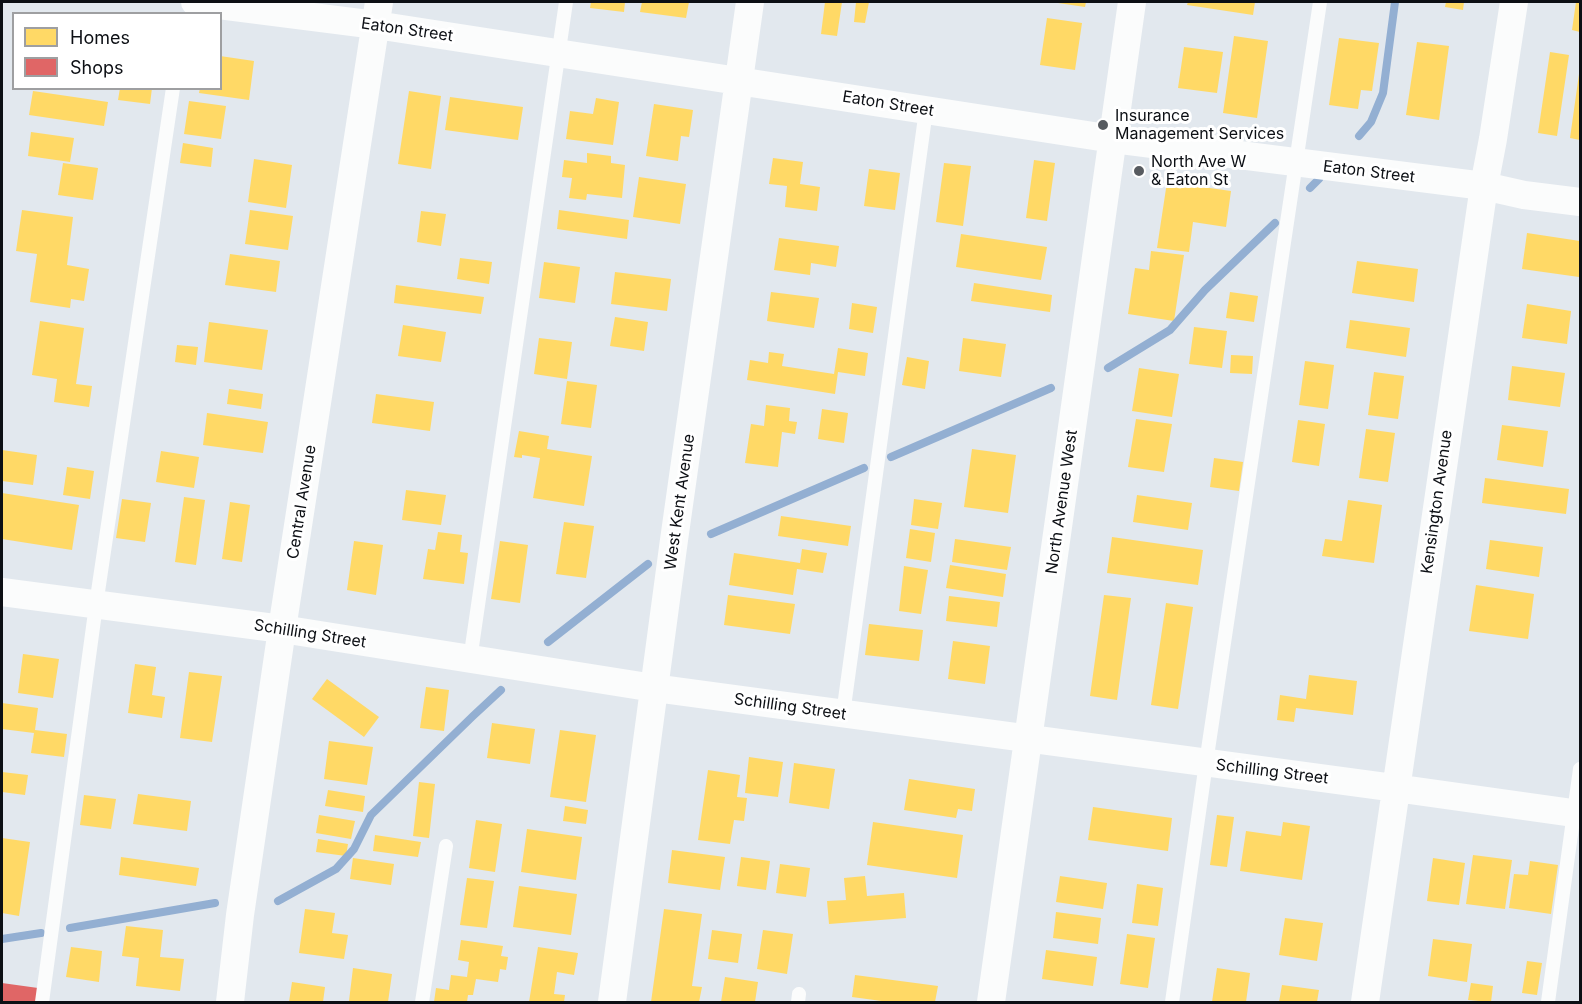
<!DOCTYPE html>
<style>
body{margin:0}
#map{position:relative;width:1582px;height:1004px;overflow:hidden;background:#e2e8ee;font-family:Inter,sans-serif}
canvas{display:block}
.frame{position:absolute;inset:0;border:3px solid #0c0f14;pointer-events:none}
.legend{position:absolute;left:12px;top:12px;width:210px;height:78px;box-sizing:border-box;background:#fff;border:2px solid #9e9fa1;margin:0;padding:8px 10px;list-style:none;font-size:18px;color:#0c0f14}
.legend li{display:flex;align-items:center;gap:12px;height:30px}
.legend b{width:30px;border:2px solid #9e9fa1}
</style>
<div id="map">
<canvas width="1582" height="1004"></canvas>
<div class="frame"></div>
<ul class="legend">
<li><b style="height:16px;background:#ffd966"></b>Homes</li>
<li><b style="height:16px;background:#e06666"></b>Shops</li>
</ul>
</div>
<script>
const context = document.querySelector('canvas').getContext('2d');
context.lineJoin = 'round';
function fill(path, color) { context.fillStyle = color; context.fill(path, 'evenodd'); }
const poly = rows => new Path2D(rows.map(r => 'M' + r).join(''));
function strokePath(path, color, width, dash) { context.strokeStyle = color; context.lineWidth = width; context.lineCap = dash ? 'butt' : 'round'; context.setLineDash(dash || []); context.stroke(path); }
function write(font, color, halo, rows, align = 'center') {
  context.font = font + ' Inter,sans-serif'; context.lineWidth = 6; context.setLineDash([]); context.textBaseline = 'middle'; context.strokeStyle = halo; context.fillStyle = color; for (const [text, x, y, turn = 0] of rows) {
    context.save(); context.translate(x, y); context.rotate((+turn || 0) * Math.PI / 180); context.textAlign = isNaN(turn) ? turn : align; if (halo) context.strokeText(text, 0, 0); context.fillText(text, 0, 0); context.restore();
  }
}
fill(poly([
 [591,2,625,2,624,12,590,8],
 [642,2,689,2,686,18,640,12],
 [825,2,842,2,837,36,821,34],
 [856,2,869,2,865,23,854,22],
 [1058,2,1086,2,1085,7,1058,3],
 [1188,2,1255,2,1253,15,1187,5],
 [1446,2,1464,2,1463,10,1445,7],
 [1576,2,1580,2,1580,32,1572,30],
 [1047,18,1082,23,1075,70,1040,65],
 [1234,36,1268,41,1257,118,1223,113],
 [1339,38,1379,43,1372,91,1361,90,1358,109,1329,105],
 [1417,42,1449,46,1439,120,1406,115],
 [1184,47,1223,52,1217,93,1178,88],
 [1550,52,1569,55,1557,136,1538,133],
 [220,56,254,61,249,100,199,93,200,88,220,88],
 [1579,74,1580,75,1580,140,1570,138],
 [120,88,152,88,150,104,118,100],
 [33,91,108,102,104,126,29,115],
 [409,91,441,96,431,169,398,164],
 [450,97,523,107,518,140,445,130],
 [596,98,619,102,613,145,566,139,570,111,593,114],
 [189,101,226,106,221,139,184,134],
 [654,104,693,110,689,137,681,136,678,161,646,156],
 [31,132,74,138,70,162,28,156],
 [183,143,213,148,211,167,180,163],
 [587,153,611,156,611,163,625,165,622,198,587,194,586,200,569,198,572,178,562,177,564,160,587,163],
 [773,158,803,162,800,184,820,187,817,211,785,207,787,186,769,184],
 [254,159,292,165,286,208,248,202],
 [1034,160,1055,163,1047,221,1026,218],
 [63,163,98,168,93,200,58,195],
 [944,163,971,166,963,226,936,222],
 [869,169,900,173,895,210,864,206],
 [639,177,686,184,680,224,633,217],
 [1167,182,1231,191,1226,227,1193,222,1189,252,1157,248],
 [22,210,73,217,67,265,89,269,84,301,71,299,70,308,30,302,37,254,16,251],
 [250,210,293,216,288,250,245,244],
 [559,210,629,220,627,239,557,229],
 [421,211,446,214,441,246,417,242],
 [1527,233,1580,241,1580,265,1579,277,1522,269],
 [961,234,1047,247,1041,280,956,267],
 [779,238,839,246,836,267,811,263,810,275,774,270],
 [1151,251,1184,255,1174,321,1128,314,1135,268,1149,270],
 [230,254,280,261,276,292,225,285],
 [460,258,492,262,489,284,457,279],
 [1357,261,1418,269,1414,302,1352,293],
 [544,262,580,267,575,303,539,298],
 [615,272,671,279,667,311,611,304],
 [974,283,1052,295,1050,312,971,301],
 [396,285,484,297,481,314,394,303],
 [771,292,819,298,814,328,767,321],
 [1230,292,1258,296,1254,322,1226,318],
 [852,303,877,307,873,333,849,329],
 [1527,304,1571,311,1567,344,1522,338],
 [615,317,648,322,644,351,610,346],
 [1350,320,1410,328,1406,357,1346,348],
 [40,321,84,328,76,384,92,386,89,407,54,402,57,379,32,375],
 [209,322,268,330,262,370,204,362],
 [403,325,446,332,441,362,398,356],
 [1194,327,1227,331,1222,368,1189,364],
 [539,338,572,342,567,379,534,374],
 [963,338,1006,344,1001,377,959,371],
 [177,345,198,347,196,365,175,362],
 [838,348,868,353,865,376,838,372,835,394,747,380,750,360,768,363,769,352,784,354,782,366,834,374],
 [1231,355,1253,356,1252,374,1230,373],
 [907,357,929,361,925,389,902,385],
 [1305,361,1334,365,1328,409,1299,405],
 [1512,366,1565,373,1560,407,1508,400],
 [1139,368,1179,374,1172,417,1132,411],
 [1374,372,1404,376,1398,419,1368,415],
 [567,381,597,385,591,428,561,424],
 [229,389,263,394,261,409,227,404],
 [376,394,434,402,430,431,372,423],
 [766,405,790,408,789,421,797,422,795,434,782,432,778,467,745,463,751,424,764,426],
 [822,409,848,413,844,443,818,439],
 [207,413,268,422,263,453,203,445],
 [1136,419,1172,424,1164,472,1128,467],
 [1298,420,1325,424,1319,466,1292,462],
 [1502,425,1548,431,1543,467,1497,460],
 [1366,429,1395,433,1388,482,1359,478],
 [519,431,549,436,547,449,592,456,584,506,533,498,540,458,522,455,522,458,514,457],
 [972,449,1016,455,1008,513,964,507],
 [2,450,37,455,33,485,2,481],
 [161,451,199,457,194,488,156,482],
 [1214,458,1243,462,1239,491,1210,487],
 [67,467,94,471,90,499,63,495],
 [1485,478,1569,489,1566,514,1482,503],
 [406,490,446,495,441,525,402,520],
 [2,493,79,505,72,550,2,539],
 [1137,495,1192,503,1188,530,1133,522],
 [184,497,205,500,196,565,175,562],
 [122,499,151,503,145,542,116,538],
 [914,499,942,503,938,529,911,525],
 [1348,500,1382,505,1374,563,1322,556,1325,539,1342,541],
 [230,502,250,505,242,562,222,559],
 [781,516,851,526,848,546,778,536],
 [564,522,594,526,586,578,556,574],
 [910,529,935,533,931,562,906,558],
 [438,532,462,535,460,552,468,553,464,584,423,579,428,549,435,550],
 [1112,537,1203,550,1198,585,1107,573],
 [955,539,1011,547,1007,570,952,562],
 [1490,540,1543,547,1539,577,1486,569],
 [354,541,383,545,376,595,347,590],
 [500,541,528,545,520,603,491,599],
 [802,549,827,553,823,573,797,569,793,595,729,585,734,553,800,563],
 [950,565,1006,574,1003,597,946,588],
 [904,566,928,570,921,614,899,611],
 [1476,585,1534,594,1528,639,1469,631],
 [728,595,795,604,790,634,724,625],
 [1104,595,1131,598,1117,700,1090,696],
 [949,596,1000,602,997,627,946,621],
 [1166,603,1193,607,1178,709,1151,705],
 [869,624,923,630,919,661,865,655],
 [953,641,990,646,985,684,948,679],
 [23,654,59,659,53,698,18,693],
 [135,664,156,667,152,695,165,697,162,718,128,713],
 [189,672,222,676,212,742,180,738],
 [1309,675,1357,681,1353,715,1296,708,1294,722,1277,720,1280,695,1306,699],
 [327,679,379,717,364,737,312,699],
 [426,687,449,690,444,731,420,728],
 [2,703,38,708,35,730,67,734,64,757,31,753,34,733,2,729],
 [492,723,535,729,530,764,487,758],
 [560,730,596,735,586,802,550,797],
 [329,741,373,747,367,785,324,779],
 [749,757,783,762,778,797,745,793],
 [794,763,835,769,829,809,789,803],
 [708,770,740,775,737,797,747,798,744,821,734,820,730,844,698,840],
 [2,772,28,775,25,795,2,792],
 [909,779,975,789,972,811,958,809,956,818,904,810],
 [419,782,435,784,429,838,413,836],
 [328,790,365,796,363,812,325,806],
 [138,794,191,801,187,831,133,824],
 [84,795,116,799,111,829,80,825],
 [565,806,588,810,586,824,563,821],
 [1093,807,1172,818,1168,851,1088,840],
 [319,815,355,821,351,839,316,833],
 [1217,815,1234,817,1227,867,1210,865],
 [476,820,502,824,495,872,469,868],
 [873,822,963,835,957,878,867,865],
 [1283,822,1310,826,1302,880,1240,871,1246,831,1281,836],
 [527,829,582,837,576,880,521,872],
 [375,835,421,842,418,857,373,851],
 [2,838,30,842,19,916,2,913],
 [318,839,348,844,346,856,316,852],
 [672,850,725,857,720,890,668,883],
 [1473,855,1512,860,1505,909,1466,904],
 [121,857,199,868,196,886,119,875],
 [741,857,770,861,766,890,737,886],
 [353,858,394,864,391,885,350,879],
 [1433,858,1465,863,1459,905,1427,901],
 [1530,861,1558,865,1551,914,1509,908,1514,874,1528,875],
 [780,864,810,868,806,897,776,893],
 [865,876,867,896,904,893,906,918,829,924,827,901,846,900,844,878],
 [1060,876,1107,883,1103,909,1056,902],
 [467,878,494,881,487,928,460,925],
 [1137,884,1163,888,1158,926,1132,923],
 [519,886,577,894,571,935,513,927],
 [305,909,335,913,332,933,348,935,344,959,299,953],
 [664,909,702,914,692,986,702,987,699,1002,651,1002],
 [1056,912,1101,918,1098,944,1053,938],
 [1285,918,1323,923,1317,961,1279,955],
 [126,926,163,930,160,957,184,959,180,991,136,986,139,958,122,956],
 [712,930,742,934,738,963,708,959],
 [763,930,793,934,787,974,757,969],
 [1127,934,1155,938,1148,988,1120,984],
 [1433,939,1472,944,1467,982,1428,976],
 [461,940,503,946,501,956,508,957,506,970,500,969,498,982,476,979,473,995,468,995,467,1002,434,1002,436,988,449,990,451,975,467,977,469,962,458,960],
 [71,947,102,951,99,982,66,977],
 [538,947,578,953,574,975,557,972,554,994,565,995,564,1002,529,1002],
 [1046,950,1097,957,1093,986,1042,979],
 [1527,961,1542,963,1537,995,1522,993],
 [353,968,392,974,388,1002,363,1002,349,1001],
 [1217,968,1250,973,1246,1002,1212,1002],
 [855,975,938,986,935,1002,889,1002,852,997],
 [725,977,758,982,755,1002,721,1002],
 [292,982,325,987,323,1002,289,1002],
 [1471,983,1493,986,1491,1002,1468,1000],
 [1282,985,1319,990,1317,1002,1279,1002]
]), '#ffd966');
fill(poly([
 [2,983,38,988,36,1002,2,1002]
]), '#e06666');
strokePath(poly([
 [1359,136,1371,122,1383,93,1395,2],
 [1310,188,1319,179],
 [1108,368,1170,330,1205,290,1275,223],
 [891,457,1051,388],
 [711,534,864,468],
 [548,642,648,564],
 [278,901,336,869,354,849,371,815,473,716,501,690],
 [70,928,215,903],
 [2,939,41,933]
]), '#93afd2', 8);
strokePath(poly([
 [470,660,566,2],
 [843,714,926,110],
 [42,1002,96,605,173,88],
 [422,1002,446,846],
 [798,1002,799,994],
 [1172,1002,1206,763,1320,2],
 [1548,1002,1580,769]
]), '#fbfcfc', 14);
strokePath(poly([
 [195,2,376,25,1113,139,1484,186,1524,195,1580,202],
 [2,592,282,629,654,688,1395,788,1580,814],
 [230,1002,240,915,282,629,379,2],
 [612,1002,674,540,750,2],
 [991,1002,1132,2],
 [1365,1002,1484,186,1493,139,1514,2]
]), '#fbfcfc', 28);
for (const [x, y, r, color] of [
 [1103,125,6,"#575b60"],
 [1139,171,6,"#575b60"]
]) { const dot = new Path2D(); dot.arc(x, y, r, 0, 2 * Math.PI); context.fillStyle = color; context.fill(dot); strokePath(dot, '#fff', 2); }
write('16px', '#0c0f14', '#fff', [
 ["Eaton Street",407,30,8],
 ["Eaton Street",888,104,9],
 ["Eaton Street",1369,172,7],
 ["Central Avenue",302,502,-81],
 ["West Kent Avenue",680,502,-82],
 ["North Avenue West",1062,502,-82],
 ["Kensington Avenue",1437,502,-82],
 ["Schilling Street",310,634,9],
 ["Schilling Street",790,707,8],
 ["Schilling Street",1272,772,7]
]);
write('16px', '#0c0f14', '#fff', [
 ["Insurance",1115,116],
 ["Management Services",1115,134],
 ["North Ave W",1151,162],
 ["& Eaton St",1151,180]
], 'left');
</script>
